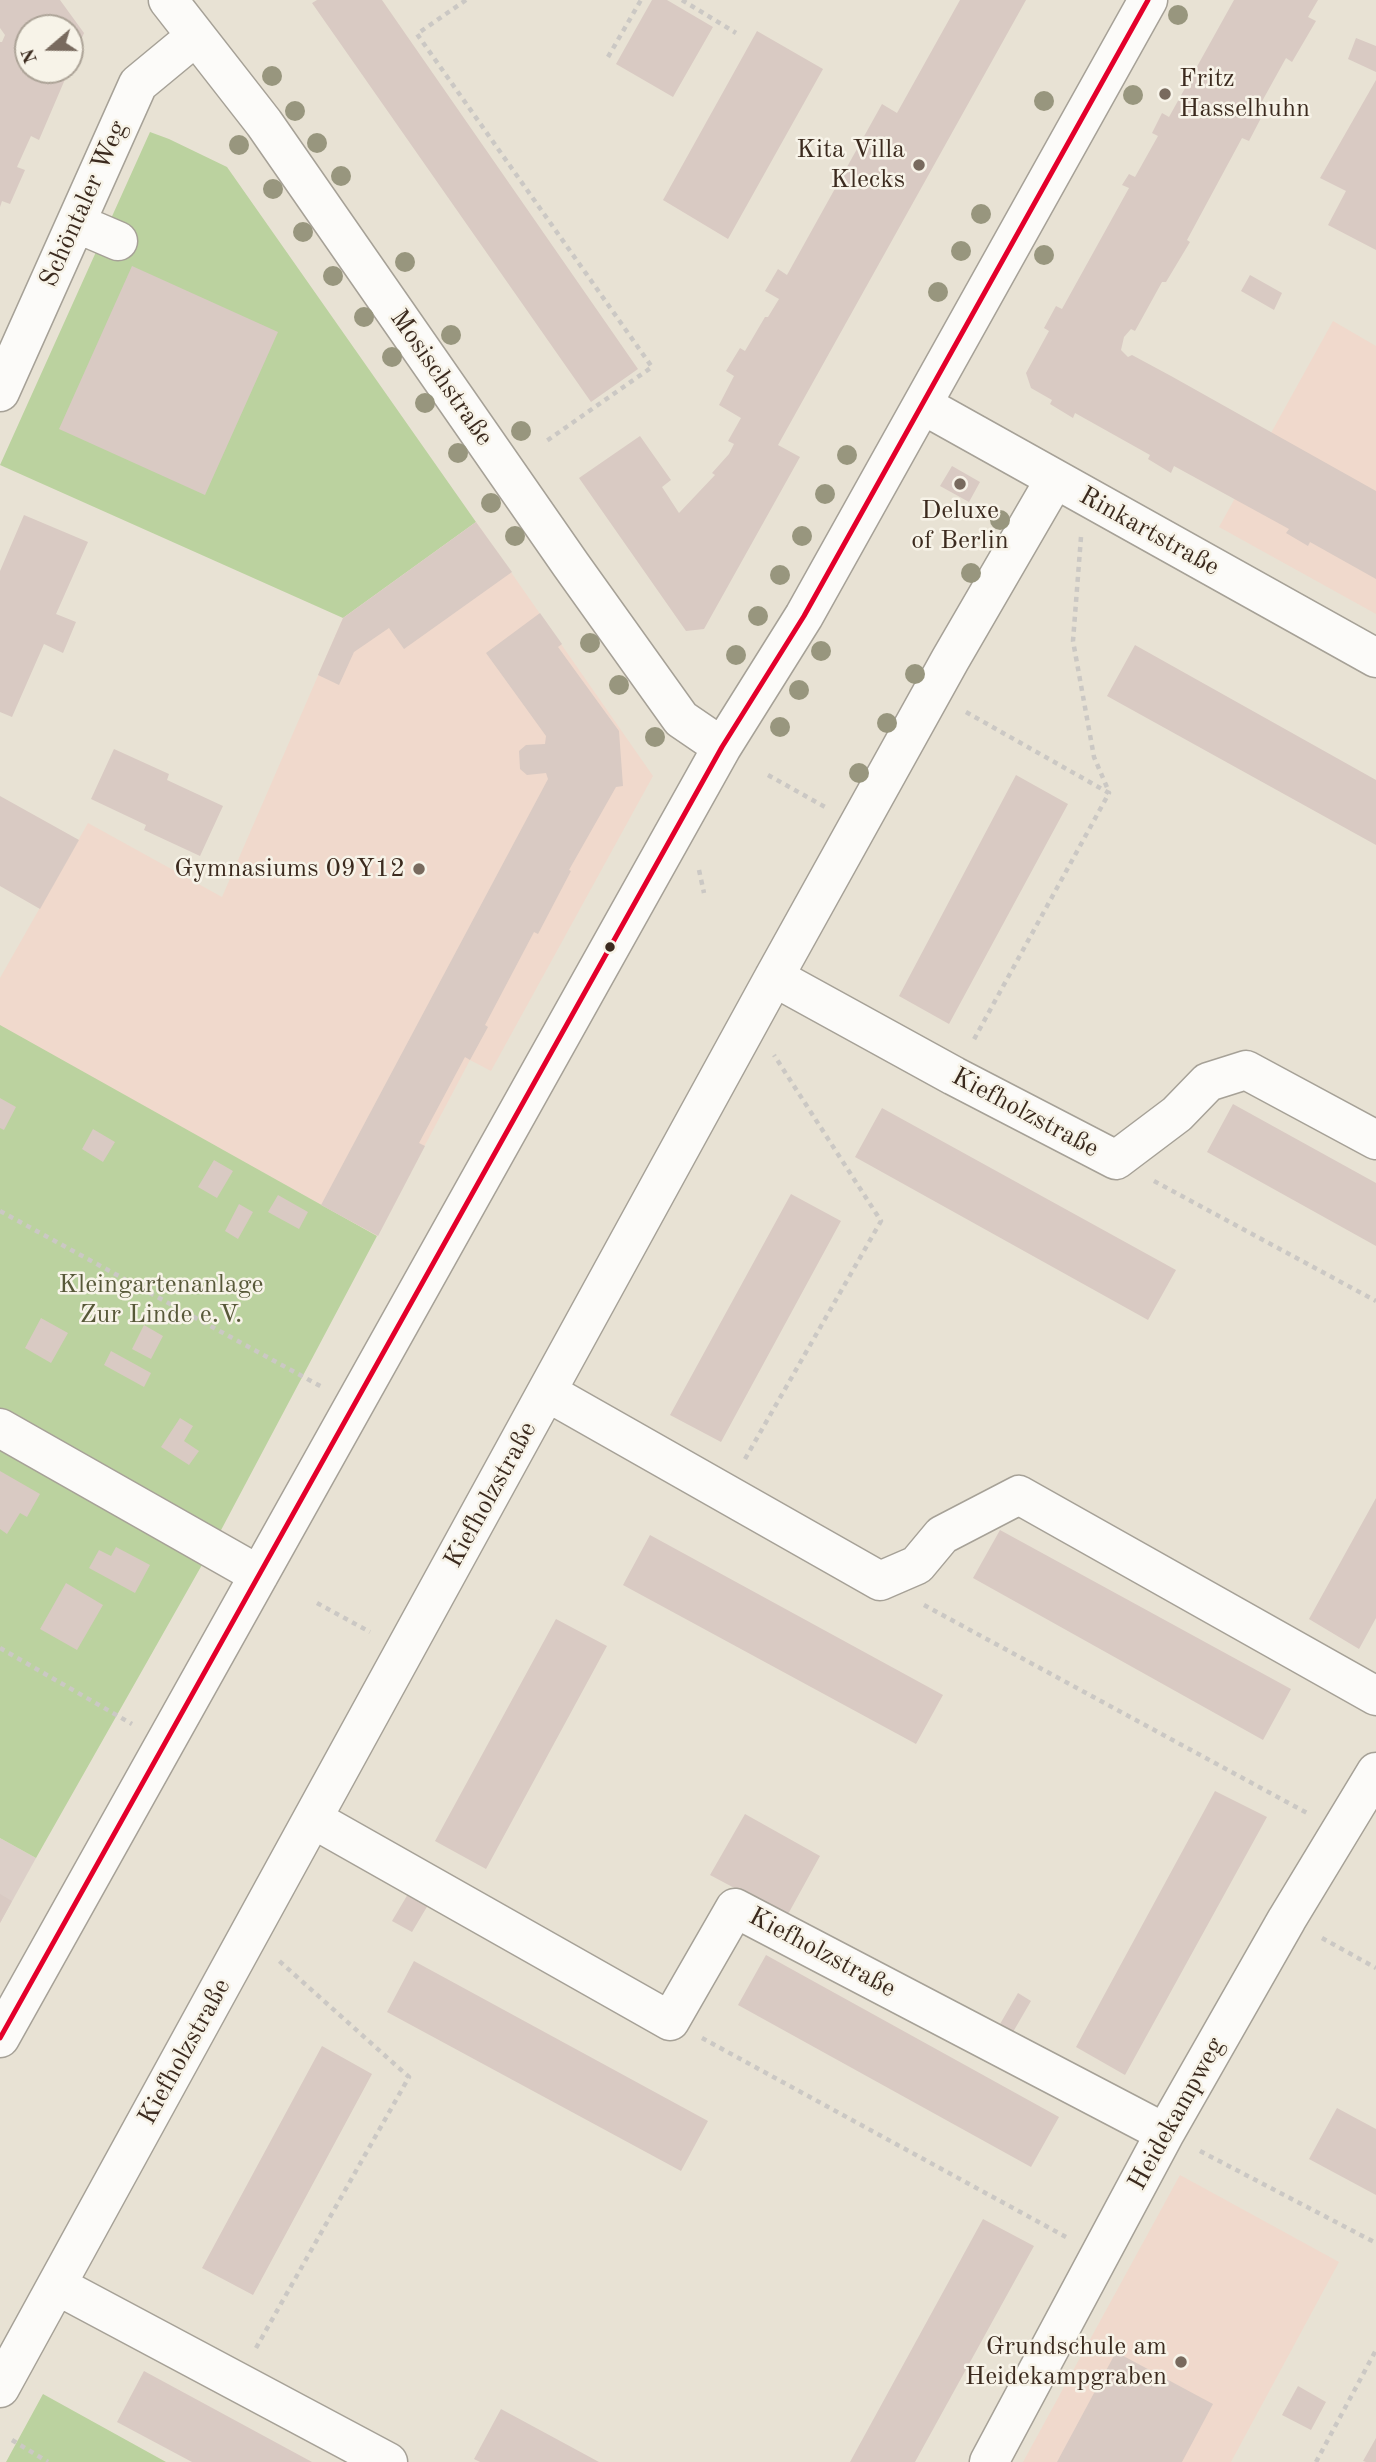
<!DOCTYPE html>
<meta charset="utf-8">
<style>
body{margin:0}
#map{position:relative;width:1376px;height:2462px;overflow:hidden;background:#e8e2d4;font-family:"Old Standard TT",serif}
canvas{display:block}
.north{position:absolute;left:14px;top:14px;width:70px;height:70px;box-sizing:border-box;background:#f7f3e8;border:2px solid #aca397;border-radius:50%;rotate:250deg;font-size:19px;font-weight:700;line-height:28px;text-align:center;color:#3b2a1e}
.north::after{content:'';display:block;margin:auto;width:24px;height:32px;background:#786a5e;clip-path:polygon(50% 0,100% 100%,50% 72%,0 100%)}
</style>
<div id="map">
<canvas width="1376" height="2462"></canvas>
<div class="north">N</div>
</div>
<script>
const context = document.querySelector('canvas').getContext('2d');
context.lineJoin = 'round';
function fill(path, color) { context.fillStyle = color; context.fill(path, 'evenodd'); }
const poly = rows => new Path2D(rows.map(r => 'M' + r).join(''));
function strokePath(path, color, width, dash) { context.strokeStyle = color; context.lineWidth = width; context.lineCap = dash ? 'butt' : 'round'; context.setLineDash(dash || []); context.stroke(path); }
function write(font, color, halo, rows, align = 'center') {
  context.font = font + ' "Old Standard TT",serif'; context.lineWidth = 5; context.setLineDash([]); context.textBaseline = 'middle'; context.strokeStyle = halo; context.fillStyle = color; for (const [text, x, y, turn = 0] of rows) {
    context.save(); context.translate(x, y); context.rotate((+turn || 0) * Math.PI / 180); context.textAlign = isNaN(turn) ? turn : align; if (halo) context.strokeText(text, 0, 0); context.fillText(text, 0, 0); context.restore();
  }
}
fill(poly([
 [1333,321,1376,346,1376,614,1219,527],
 [476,522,653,776,491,1071,470,1060,377,1236,0,1026,0,978,88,823,222,897,343,618],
 [1180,2175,1339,2262,1231,2462,1023,2462]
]), '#f0d9cc');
fill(poly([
 [0,1838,36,1858,0,1923]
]), '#dccfc8');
fill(poly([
 [150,132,169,139,227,167,476,522,343,618,0,465],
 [0,1025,377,1236,211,1549,36,1858,0,1838],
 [43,2394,166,2462,6,2462]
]), '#bbd29f');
fill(poly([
 [0,0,60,0,84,33,70,67,70,28,28,28,28,70,69,70,39,140,31,136,17,167,25,170,10,204,2,201,0,207,0,42,2,42,5,35,0,28],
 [317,0,382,0,638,369,591,402,312,3],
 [652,0,667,0,713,27,673,97,616,64],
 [960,0,1026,0,778,445,800,457,704,629,686,631,579,478,640,436,671,480,662,487,679,513,715,475,712,473,729,454,734,444,728,441,741,418,719,405,734,376,726,371,740,348,745,351,765,317,768,317,779,299,765,291,778,269,787,275,882,104,897,113],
 [1234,0,1318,0,1308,17,1316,21,1292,62,1286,58,1255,114,1261,118,1249,141,1242,138,1187,240,1190,242,1166,282,1162,282,1135,331,1131,329,1124,337,1121,350,1128,357,1132,355,1171,376,1376,491,1376,579,1310,542,1308,546,1286,533,1289,529,1174,466,1171,473,1148,459,1150,455,1075,413,1073,418,1050,404,1052,400,1031,388,1026,373,1049,331,1044,328,1056,306,1062,309,1129,188,1122,185,1129,174,1135,177,1158,136,1152,133,1162,113,1169,117],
 [757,31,823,69,728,239,663,200],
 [1356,38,1376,46,1376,72,1348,59],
 [1376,80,1376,250,1328,225,1346,191,1320,178],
 [132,266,278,332,205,495,59,429],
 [1250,275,1282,293,1274,310,1241,291],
 [952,466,980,482,969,502,940,486],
 [24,515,88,542,56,614,76,622,63,653,44,644,12,717,0,712,0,571],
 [476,522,512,572,404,649,389,628,354,652,339,685,318,675,343,618],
 [540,613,562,644,558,647,619,731,623,786,616,787,569,870,571,871,538,934,534,932,485,1025,488,1027,470,1060,465,1057,419,1143,425,1146,378,1236,321,1205,548,779,546,773,527,775,520,769,519,751,526,745,545,744,546,736,486,653],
 [1135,645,1376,780,1376,845,1107,696],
 [114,749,169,774,167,780,223,806,200,856,144,830,146,825,91,799],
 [1016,775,1068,804,949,1024,899,996],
 [0,796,79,840,40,909,0,886],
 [0,1098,16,1107,4,1130,0,1128],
 [1233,1104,1376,1183,1376,1246,1207,1152],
 [882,1108,1176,1270,1148,1320,855,1157],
 [93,1129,115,1142,103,1162,82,1149],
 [214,1160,233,1171,217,1198,198,1187],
 [791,1194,841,1221,721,1442,670,1415],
 [278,1195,308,1212,299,1229,268,1212],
 [239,1204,253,1212,238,1239,225,1231],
 [41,1318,68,1333,51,1363,25,1348],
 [144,1325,163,1336,151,1359,132,1349],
 [111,1351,151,1373,144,1387,104,1365],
 [180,1418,193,1426,184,1441,199,1451,189,1465,161,1447],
 [0,1471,40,1494,27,1517,20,1513,7,1534,0,1529],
 [1376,1498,1376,1618,1359,1649,1309,1619],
 [1000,1530,1291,1689,1263,1740,973,1578],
 [650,1535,943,1695,916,1744,623,1585],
 [116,1547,150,1565,135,1593,89,1568,99,1550,111,1556],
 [66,1583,103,1605,77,1650,40,1629],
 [556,1619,607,1646,486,1869,435,1841],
 [1215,1791,1267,1817,1125,2075,1076,2047],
 [745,1814,820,1856,787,1916,710,1875],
 [0,1894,12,1901,0,1923],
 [408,1894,428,1905,412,1932,392,1921],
 [766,1955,1059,2117,1031,2167,738,2005],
 [414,1961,708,2121,681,2171,387,2012],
 [1018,1993,1031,2001,1013,2032,1000,2024],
 [322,2046,372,2074,253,2295,202,2268],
 [1337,2108,1376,2129,1376,2195,1309,2159],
 [983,2219,1034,2246,915,2462,850,2462],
 [1116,2352,1213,2404,1182,2462,1057,2462],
 [144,2371,312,2462,192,2462,117,2422],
 [1298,2386,1326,2402,1311,2430,1282,2415],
 [501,2409,599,2462,480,2462,474,2459],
 [1376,2438,1376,2462,1366,2462,1363,2461]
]), '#d9cac3');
const minor = poly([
 [168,0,264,123,571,565,681,719,722,747],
 [76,223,118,241],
 [0,392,138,84,196,36],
 [923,405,1376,658],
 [774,977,954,1076,1116,1160,1177,1114,1208,1082,1246,1070,1376,1140],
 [547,1392,880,1581,917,1565,942,1535,1019,1495,1376,1696],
 [0,1428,259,1575],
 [313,1819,670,2021,735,1908,1165,2133],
 [0,2038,722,747,804,616,1148,0],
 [58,2286,388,2462],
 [0,2388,774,977,950,660,1055,479],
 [989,2462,1165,2133,1287,1919,1376,1772]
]);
strokePath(minor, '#a6a197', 41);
strokePath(poly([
 [466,0,417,34,652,367,545,442],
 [682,0,736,33],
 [608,57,641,0],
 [1081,537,1073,641,1094,757,1109,792],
 [966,712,1109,793,972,1043],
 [768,775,825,807],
 [699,870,704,893],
 [1154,1181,1376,1301],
 [0,1211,322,1387],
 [745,1459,881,1221,774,1055],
 [317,1603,370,1632],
 [924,1605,1307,1813],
 [0,1648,132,1724],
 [1322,1938,1376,1968],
 [702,2038,1066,2237],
 [1200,2151,1376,2243],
 [256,2348,409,2077,277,1959],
 [12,2440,48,2462],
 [1316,2462,1376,2350]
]), '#cbc8c4', 4.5, [5, 5]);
strokePath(minor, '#fcfbf9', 38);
strokePath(poly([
 [0,2038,722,747,804,616,1148,0]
]), '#e4002b', 5);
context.fillStyle = '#98967e';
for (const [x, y] of [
 [1178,15],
 [272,76],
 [1133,95],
 [1044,101],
 [295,111],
 [317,143],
 [239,145],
 [341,176],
 [273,189],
 [981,214],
 [303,232],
 [961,251],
 [1044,255],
 [405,262],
 [333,276],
 [938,292],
 [364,317],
 [451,335],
 [392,357],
 [425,403],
 [521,431],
 [458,453],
 [847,455],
 [825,494],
 [491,503],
 [1000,520],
 [515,536],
 [802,536],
 [971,573],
 [780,575],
 [758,616],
 [590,643],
 [821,651],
 [736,655],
 [915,674],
 [619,685],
 [799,690],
 [887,723],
 [780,727],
 [655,737],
 [859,773]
]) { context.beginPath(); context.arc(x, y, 10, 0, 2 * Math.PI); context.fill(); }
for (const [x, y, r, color] of [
 [1165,94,7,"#786a5e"],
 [919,165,7,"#786a5e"],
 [960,484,7,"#786a5e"],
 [419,869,7,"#786a5e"],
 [610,947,6,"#3b2a1e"],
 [1181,2362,7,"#786a5e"]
]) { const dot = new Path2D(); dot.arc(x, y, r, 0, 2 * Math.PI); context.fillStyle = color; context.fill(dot); strokePath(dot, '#f7f3e8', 2.5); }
write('26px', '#3b2a1e', '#f7f3e8', [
 ["Fritz",1179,79,"left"],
 ["Hasselhuhn",1179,109,"left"],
 ["Kita Villa",905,150],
 ["Klecks",905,180],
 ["Deluxe",960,511,"center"],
 ["of Berlin",960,541,"center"],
 ["Gymnasiums 09Y12",405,869],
 ["Grundschule am",1167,2347],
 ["Heidekampgraben",1167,2377]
], 'right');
write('26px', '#3b2a1e', '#f7f3e8', [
 ["Schöntaler Weg",84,204,-66],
 ["Mosischstraße",441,378,55],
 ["Rinkartstraße",1149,532,29],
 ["Kiefholzstraße",1025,1113,28],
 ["Kiefholzstraße",491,1495,-61],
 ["Kiefholzstraße",822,1953,28],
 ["Kiefholzstraße",185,2052,-61],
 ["Heidekampweg",1177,2114,-61]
]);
write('26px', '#575838', '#f7f3e8', [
 ["Kleingartenanlage",161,1285],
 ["Zur Linde e.V.",161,1315]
]);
</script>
